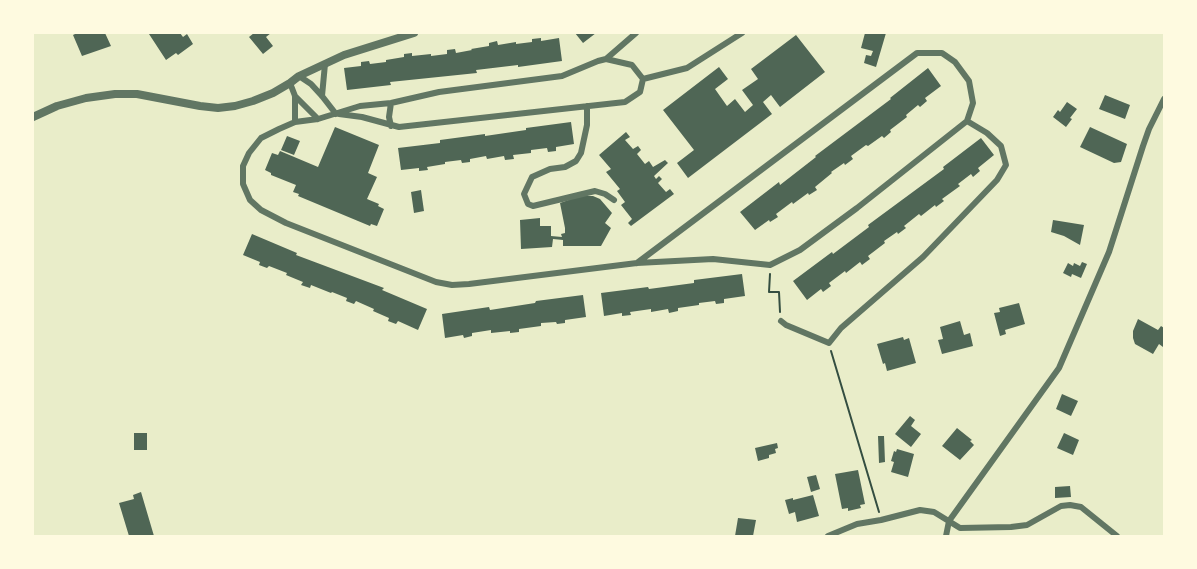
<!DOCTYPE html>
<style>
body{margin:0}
#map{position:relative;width:1197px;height:569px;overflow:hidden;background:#e9edc9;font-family:Inter,sans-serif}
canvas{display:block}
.frame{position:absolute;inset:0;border:34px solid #fefae0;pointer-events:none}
</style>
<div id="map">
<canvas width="1197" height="569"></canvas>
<div class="frame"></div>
</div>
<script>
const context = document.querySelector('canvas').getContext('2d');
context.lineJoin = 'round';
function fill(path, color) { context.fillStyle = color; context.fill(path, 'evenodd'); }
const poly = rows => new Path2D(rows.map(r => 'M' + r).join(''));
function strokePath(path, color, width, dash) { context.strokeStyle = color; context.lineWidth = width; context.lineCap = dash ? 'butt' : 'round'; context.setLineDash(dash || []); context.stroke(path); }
fill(poly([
 [77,33,105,33,111,46,82,56,73,35],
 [151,33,180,33,183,37,187,34,193,44,178,55,176,53,166,60,149,34],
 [254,33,271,33,266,37,273,46,263,54,249,37],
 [575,33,596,33,583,43],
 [865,33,886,33,876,67,864,63,866,55,871,56,873,51,861,48],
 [796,35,825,72,780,107,771,95,763,102,772,114,688,178,677,163,694,150,663,110,719,67,728,79,715,89,727,106,735,99,745,112,753,105,742,90,758,79,751,69],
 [541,38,541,41,559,38,562,61,518,67,518,65,476,70,477,73,390,82,391,85,347,90,344,68,361,66,361,62,369,61,370,64,386,62,386,60,404,57,404,54,412,53,412,56,431,54,431,56,447,54,447,50,455,49,456,53,472,50,471,49,489,46,489,43,497,41,498,45,516,42,516,44,532,42,532,39],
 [928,68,941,86,925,98,927,101,920,107,918,105,906,115,907,117,890,130,891,132,884,138,882,136,868,146,866,145,851,156,853,159,845,165,844,163,831,172,832,173,815,187,817,190,809,195,808,193,793,204,792,202,776,214,778,217,770,222,769,220,755,230,740,212,779,182,780,185,816,157,815,156,891,99,890,98],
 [1105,95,1130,105,1125,119,1099,109],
 [1067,102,1077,109,1070,118,1072,119,1066,127,1053,117,1058,110,1060,112],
 [571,122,574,144,556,147,556,151,548,152,547,148,531,150,531,153,513,155,514,159,505,160,504,156,487,159,486,156,470,159,470,162,462,163,461,160,445,162,445,164,427,167,428,170,419,171,419,168,401,170,398,148,440,143,440,140,485,134,485,136,526,130,526,128],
 [335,127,379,145,368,173,377,177,367,199,379,204,378,206,384,209,377,226,371,224,370,226,298,196,299,194,293,192,296,185,271,175,271,173,265,170,272,153,278,155,280,151,318,167],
 [1090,127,1127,144,1121,162,1114,163,1080,147],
 [626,132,630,137,625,140,633,149,638,146,641,150,637,154,645,164,649,161,653,167,665,160,668,163,654,176,656,179,659,176,662,179,658,183,666,192,670,189,674,194,631,226,628,223,632,219,621,205,625,202,617,191,620,189,606,172,611,169,599,155],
 [287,136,300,141,294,155,281,150],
 [981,138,994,155,978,168,980,171,973,177,971,174,958,184,960,186,942,199,944,201,936,207,935,205,921,216,919,214,904,226,906,228,898,234,897,232,884,241,885,243,868,256,870,259,862,265,860,262,846,273,845,271,829,283,831,286,823,292,821,289,807,300,793,281,832,252,833,254,869,227,868,225,944,169,943,167],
 [421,190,424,211,414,213,411,192],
 [580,196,593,196,600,199,612,213,605,223,611,228,601,246,563,246,563,240,553,239,552,247,521,249,520,220,540,218,540,226,551,226,551,236,562,237,561,234,565,233,565,228,560,203],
 [1053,220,1084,225,1080,245,1064,236,1051,232],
 [252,234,297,253,296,255,384,288,382,290,427,309,418,330,398,321,396,324,388,321,389,318,373,311,374,309,356,301,354,304,346,301,347,298,332,292,331,293,311,285,310,288,301,285,303,282,286,275,287,273,269,266,267,268,259,265,260,262,243,255],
 [1082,262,1087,264,1081,278,1072,274,1071,277,1063,273,1068,263,1073,266,1074,263,1080,266],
 [742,274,745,296,724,299,724,303,716,304,715,301,699,303,699,305,678,308,678,311,669,313,668,309,651,312,651,309,630,312,631,315,622,316,622,313,604,316,601,293,648,287,649,289,694,283,694,280],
 [583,295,586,317,565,320,565,323,557,324,556,322,541,323,541,326,519,329,519,332,510,333,510,331,491,333,491,330,472,333,472,336,464,338,463,335,445,338,442,314,489,307,490,310,535,303,536,301],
 [1019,303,1025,324,1005,330,1006,334,1000,336,994,313,1000,312,999,308],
 [1138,319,1158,330,1161,326,1164,328,1164,346,1163,347,1159,344,1153,354,1135,344,1133,338,1133,331],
 [960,321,964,335,970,333,973,346,942,354,938,340,943,339,940,327],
 [903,337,904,340,909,338,916,363,887,371,885,363,883,364,877,344],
 [1062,394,1078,401,1071,416,1056,409],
 [910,416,915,420,911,426,921,434,911,447,895,434],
 [957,428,972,440,970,441,974,445,960,460,942,446],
 [134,433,147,433,147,450,134,450],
 [1064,433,1079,440,1073,455,1057,448],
 [878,436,884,436,885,462,879,463],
 [777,443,778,448,775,449,776,453,769,455,769,458,758,461,755,448],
 [897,449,914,454,908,477,891,472,894,462,891,461,894,451,896,452],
 [858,470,865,504,860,505,861,508,848,511,848,508,842,509,835,474],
 [816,475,820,489,811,492,807,477],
 [1070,486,1071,497,1055,498,1055,487],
 [141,492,154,536,129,536,119,503,134,499,133,495],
 [813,495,819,516,797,522,795,512,789,514,785,500,793,498,793,500],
 [738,518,756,520,753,536,735,536]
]), '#4f6655');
strokePath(poly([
 [770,274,769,292,779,292,780,312],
 [831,351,879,512]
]), '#344e41', 2);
strokePath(poly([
 [606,59,636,33],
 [299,76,311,84,322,96,336,114],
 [643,79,687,68,742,33],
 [290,83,295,96,295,122],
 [295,96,318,119],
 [322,96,325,64],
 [391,103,389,117,391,126],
 [587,106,587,125,581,153,576,161,565,167,550,169,532,177,524,194,528,204,533,206,595,191,605,194,614,200],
 [339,114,362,117,399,127,625,102,640,92,643,79],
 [637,263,917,53,942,53,955,62,969,81,973,103,967,121,857,208,800,250,770,265,713,259,637,263,469,284,452,285,436,282,286,223,261,210,250,200,243,184,243,166,249,153,261,138,279,129,295,122,318,119,360,106,391,103,439,92,562,76,598,61,606,59,632,65,643,79],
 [781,321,786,325,829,343,841,328,923,257,997,180,1006,165,1001,146,987,133,967,121],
 [828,536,857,524,881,520,920,510,934,512,960,528,1011,527,1027,525,1061,506,1070,505,1081,507,1117,536],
 [946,536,949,521,1059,368,1109,252,1143,146,1149,129,1164,99]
]), '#617663', 6);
strokePath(poly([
 [33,117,57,106,86,98,115,94,137,94,200,106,218,108,235,106,253,101,273,93,290,83,299,76,344,55,414,33]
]), '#617663', 8);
</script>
